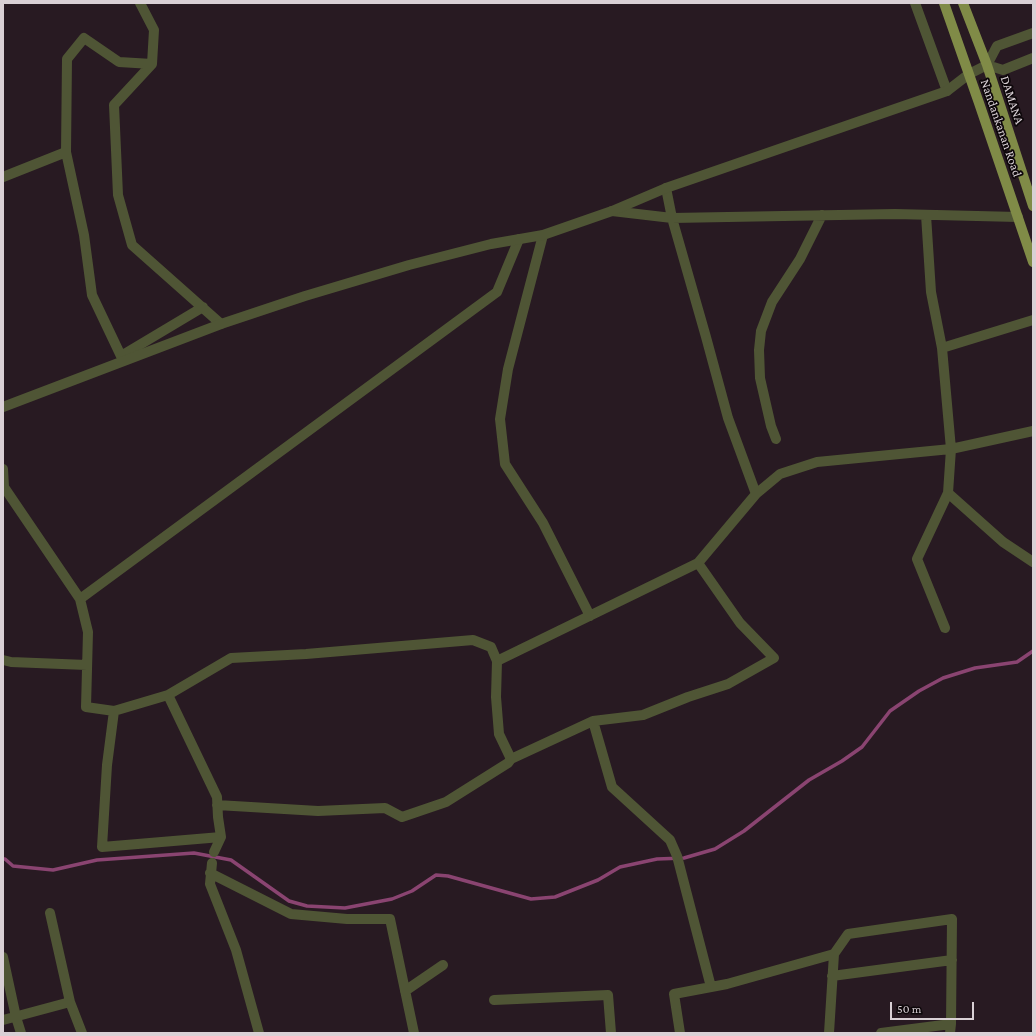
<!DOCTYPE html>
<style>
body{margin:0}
#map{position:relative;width:1036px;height:1036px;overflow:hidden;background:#281a22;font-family:"Crimson Pro",serif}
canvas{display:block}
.frame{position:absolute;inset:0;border:4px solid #d9d0d5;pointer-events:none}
.scale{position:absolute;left:890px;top:1002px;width:84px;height:18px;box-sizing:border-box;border:2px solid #d9d0d5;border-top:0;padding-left:5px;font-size:12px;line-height:14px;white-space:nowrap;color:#d9d0d5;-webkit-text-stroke:3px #0d070a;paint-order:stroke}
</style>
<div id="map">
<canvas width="1036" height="1036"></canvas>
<div class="frame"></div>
<div class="scale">50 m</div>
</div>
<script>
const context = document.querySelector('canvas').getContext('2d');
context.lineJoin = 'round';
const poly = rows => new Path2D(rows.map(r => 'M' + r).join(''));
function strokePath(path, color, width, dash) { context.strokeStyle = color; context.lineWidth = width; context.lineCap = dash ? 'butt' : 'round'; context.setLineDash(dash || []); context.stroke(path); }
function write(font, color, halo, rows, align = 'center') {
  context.font = font + ' "Crimson Pro",serif'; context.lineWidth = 3.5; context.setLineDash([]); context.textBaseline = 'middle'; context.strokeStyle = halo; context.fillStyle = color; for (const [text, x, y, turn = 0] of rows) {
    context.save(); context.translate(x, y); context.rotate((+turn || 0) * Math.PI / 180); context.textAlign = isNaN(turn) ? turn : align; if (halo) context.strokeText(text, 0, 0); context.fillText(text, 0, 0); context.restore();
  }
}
strokePath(poly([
 [3,859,5,859,13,866,53,870,97,860,194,853,231,860,289,901,307,906,345,908,392,899,412,891,436,875,448,876,531,899,555,897,598,880,620,867,657,859,684,858,715,849,744,831,809,780,842,761,862,747,890,711,919,691,943,678,975,668,1017,662,1033,651]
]), '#8a4471', 3.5);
strokePath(poly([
 [140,3,154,30,152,64,114,105,118,195,132,245,221,324],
 [915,3,947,91],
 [152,64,119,62,84,38,67,59,66,152,84,235,92,295,121,356,203,307],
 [3,177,66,152],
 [666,188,672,218,706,337,728,418,756,494],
 [612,211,672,218,895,214,1018,217],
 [926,215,931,292,942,348],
 [543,235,508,369,500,419,505,464,543,523,590,616],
 [1033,320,942,348,951,449,948,493,1003,542,1033,562],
 [776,439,771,426,760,378,759,350,761,331,772,302,800,259,822,215],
 [3,469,4,487,80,599,88,632,86,707,114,711,168,695,217,797,218,817,221,837,214,852],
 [80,599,497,292,519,239],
 [945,628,917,559,948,493],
 [3,660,11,662,87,665],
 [497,661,698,563],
 [168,695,231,658,306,654,473,640,491,647,497,661,496,697,499,734,511,759,508,763,446,802,402,817,385,808,318,811,217,805],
 [114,711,107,765,102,847,221,837],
 [593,721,612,787,670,840,677,856,711,987],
 [511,759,593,721,643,715,688,697,728,684,774,658,740,623,698,563,756,494,780,474,817,462,951,449,1033,431],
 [212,863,210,884,236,950,259,1033],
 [210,873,291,914,347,919,390,919,414,1033],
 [50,913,70,1002,82,1033],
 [834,954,848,934,952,919,951,1024],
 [3,957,16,1017,21,1033],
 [832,976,952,960],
 [405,991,443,965],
 [494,1000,608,995,611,1033],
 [3,1020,70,1002],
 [680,1033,674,994,727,984,834,954,829,1033],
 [881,1033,951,1024,950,1033]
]), '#4f5535', 10);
strokePath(poly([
 [987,65,1003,70,1033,58],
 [3,407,221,324,305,296,409,265,491,244,543,235,612,211,666,188,947,91,969,74,987,65,997,46,1033,33]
]), '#4f5535', 10);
strokePath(poly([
 [944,3,979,103,1033,262],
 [963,3,987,65,1033,206]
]), '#808b47', 10);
write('13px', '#d9d0d5', '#0d070a', [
 ["DAMANA",1012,100,72],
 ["Nandankanan Road",1001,128,71]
]);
</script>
